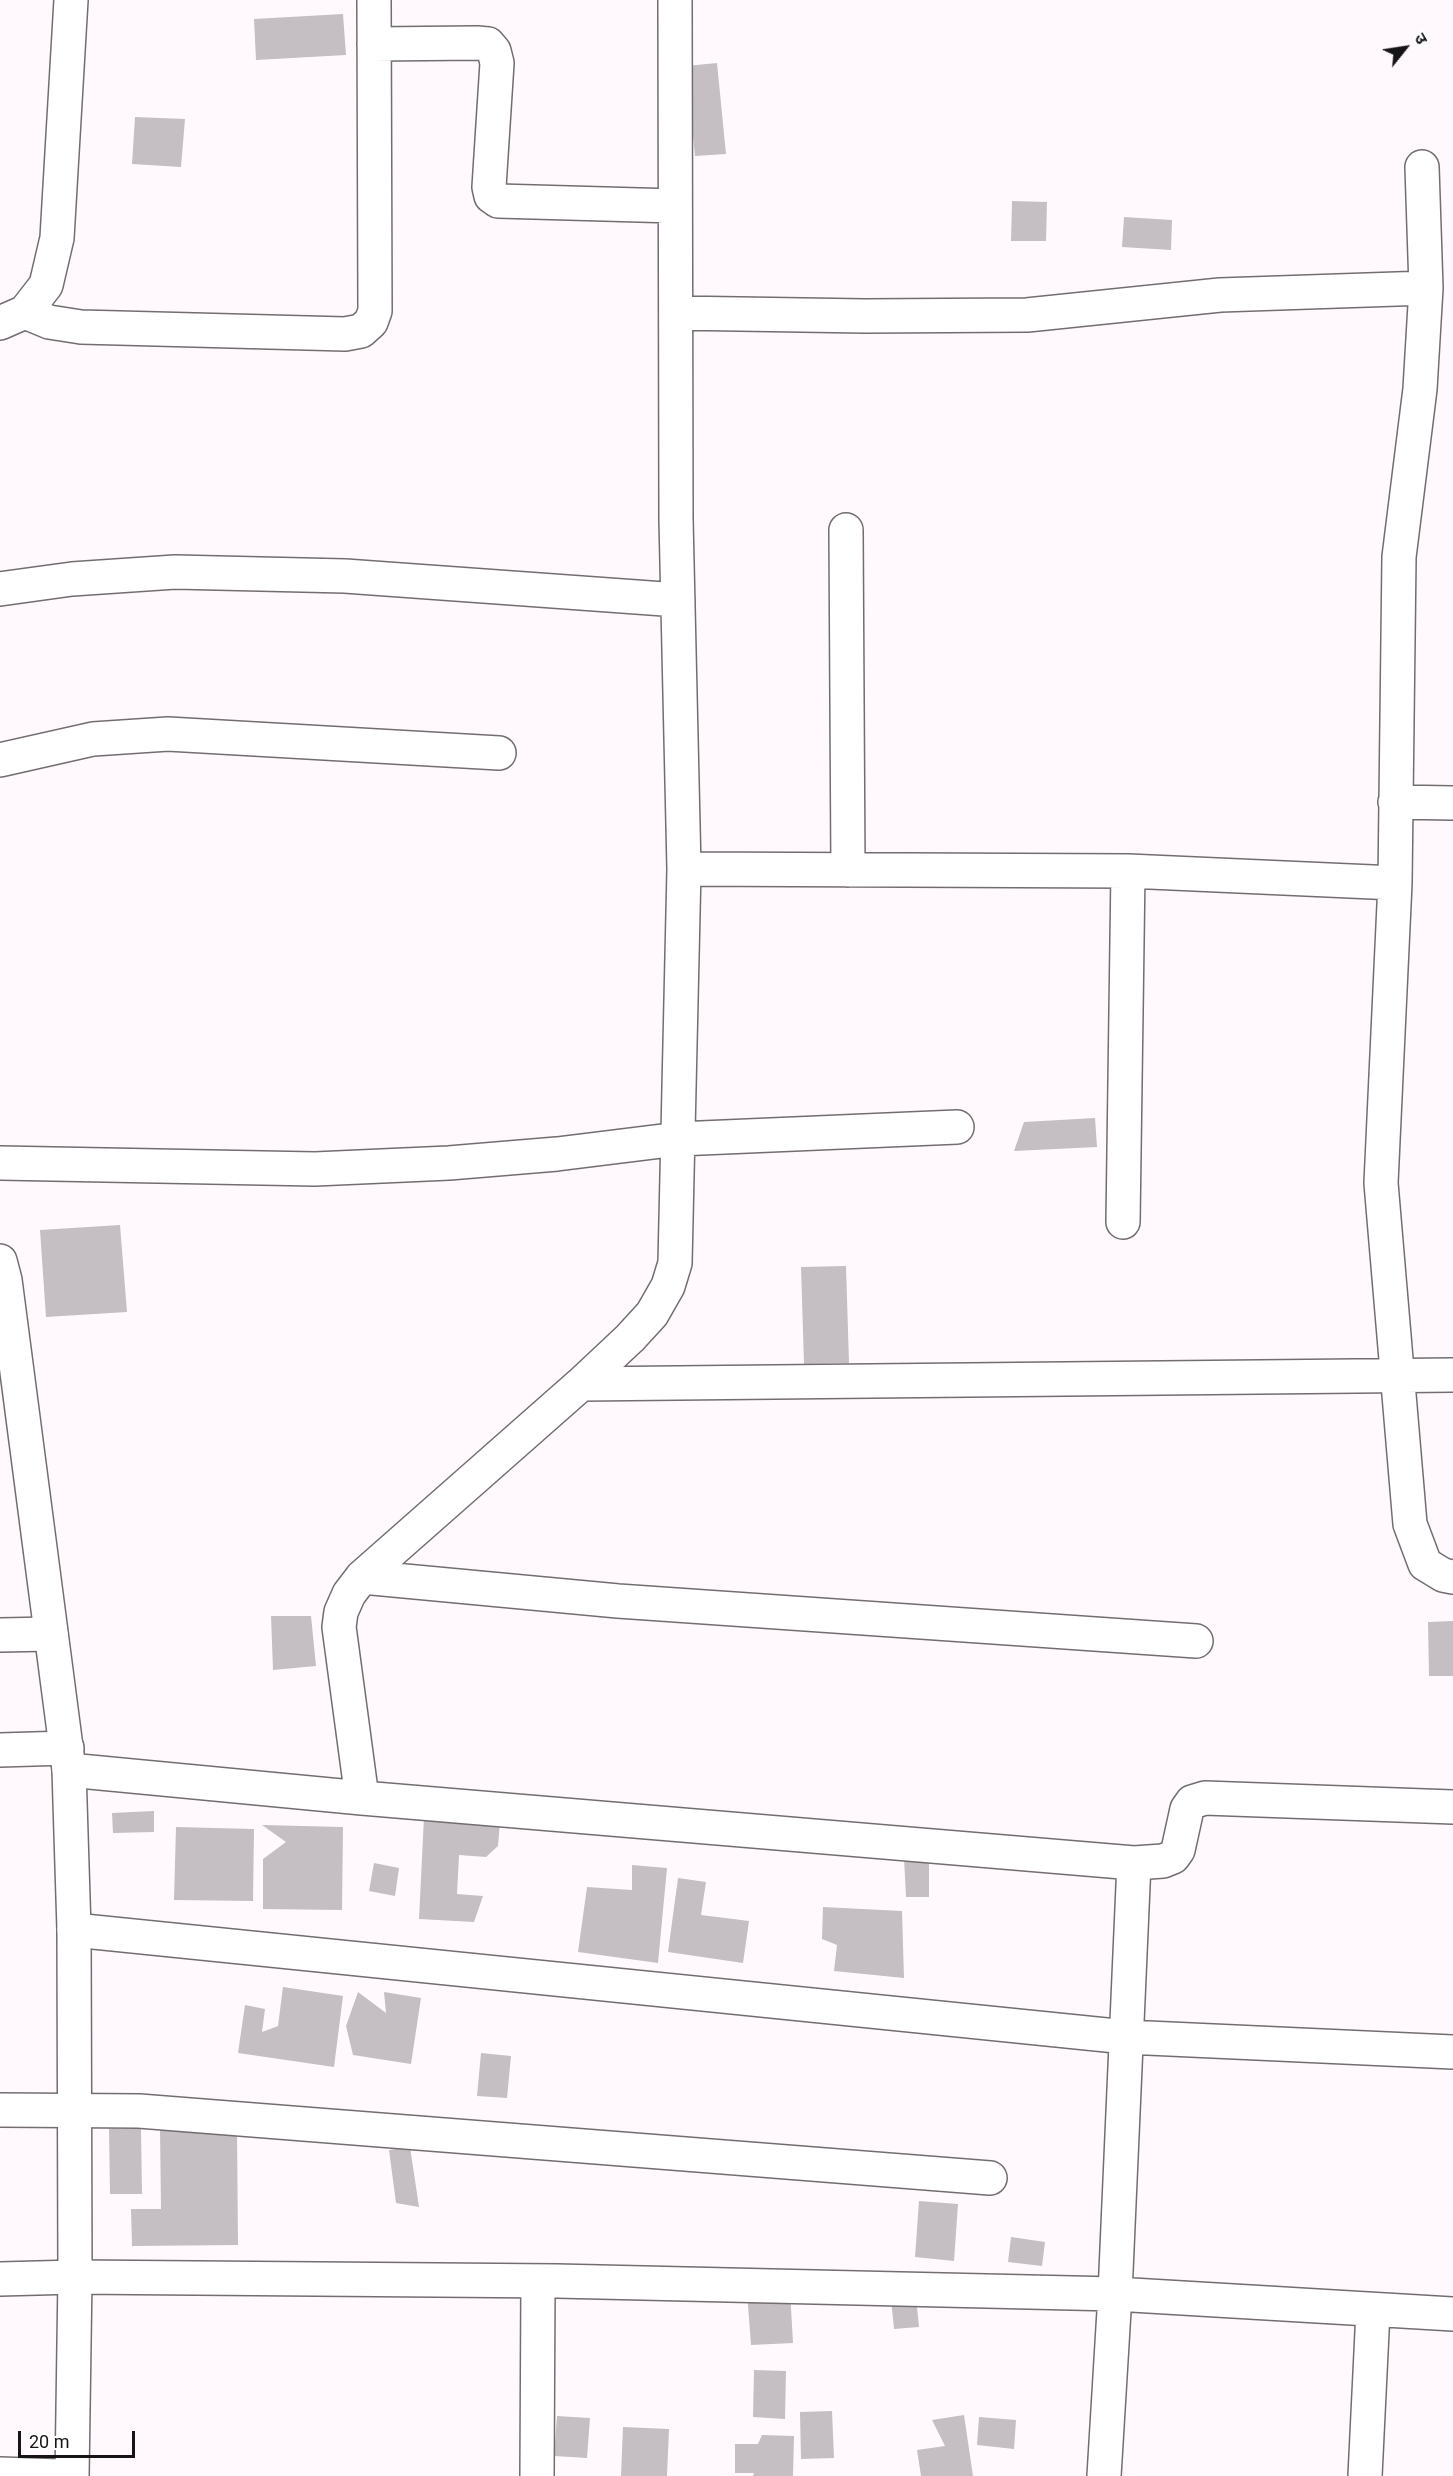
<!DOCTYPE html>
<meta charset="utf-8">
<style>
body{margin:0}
#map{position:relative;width:1453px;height:2476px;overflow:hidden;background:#fff9fe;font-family:Roboto,"Noto Sans Devanagari",sans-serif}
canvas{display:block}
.north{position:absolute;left:1375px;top:18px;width:60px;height:60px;-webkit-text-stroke:4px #fff;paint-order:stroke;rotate:60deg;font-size:16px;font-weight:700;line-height:24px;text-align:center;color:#171416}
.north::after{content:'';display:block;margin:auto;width:21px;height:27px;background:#171416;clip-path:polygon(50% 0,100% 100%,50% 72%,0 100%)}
.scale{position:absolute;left:18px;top:2431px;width:117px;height:27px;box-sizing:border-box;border:3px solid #171416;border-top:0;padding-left:8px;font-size:18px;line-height:21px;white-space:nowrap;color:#171416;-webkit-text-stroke:4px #fff;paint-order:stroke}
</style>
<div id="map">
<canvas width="1453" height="2476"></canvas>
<div class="north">उ</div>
<div class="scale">20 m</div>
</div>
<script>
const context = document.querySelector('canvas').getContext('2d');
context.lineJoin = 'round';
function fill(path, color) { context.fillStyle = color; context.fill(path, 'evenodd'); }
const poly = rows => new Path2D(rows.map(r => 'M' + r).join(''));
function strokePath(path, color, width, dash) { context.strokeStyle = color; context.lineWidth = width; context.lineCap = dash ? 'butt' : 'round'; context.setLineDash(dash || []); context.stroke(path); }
fill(poly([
 [343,14,346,55,256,60,254,19],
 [717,63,726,154,695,156,686,66],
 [135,117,185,119,181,167,132,164],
 [1012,201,1047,202,1046,241,1011,241],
 [1124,217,1172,220,1171,250,1122,247],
 [1095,1118,1097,1147,1014,1151,1024,1122],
 [120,1225,127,1312,46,1317,40,1230],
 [846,1266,849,1363,804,1364,801,1267],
 [271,1616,311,1616,316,1666,273,1670],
 [1453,1621,1453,1676,1429,1676,1428,1622],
 [154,1811,154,1832,113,1833,112,1813],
 [424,1817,500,1821,498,1846,486,1857,459,1855,457,1894,483,1896,474,1922,419,1919],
 [262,1825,343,1827,342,1910,263,1909,263,1859,286,1842],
 [176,1827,254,1829,253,1901,174,1900],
 [904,1858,929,1858,929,1897,906,1897],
 [374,1863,399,1868,395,1896,369,1891],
 [632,1865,667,1868,658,1963,578,1952,587,1887,632,1890],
 [678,1878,706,1882,701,1915,749,1921,743,1963,668,1952],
 [823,1907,902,1911,904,1978,834,1971,837,1945,822,1939],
 [283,1987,343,1996,334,2067,238,2053,245,2005,265,2009,262,2032,278,2026],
 [358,1992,386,2013,384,1992,421,1998,411,2064,353,2055,346,2026],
 [481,2053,511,2056,507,2098,477,2096],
 [160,2128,237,2128,238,2245,132,2246,131,2209,161,2209],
 [109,2129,141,2129,142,2194,110,2194],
 [410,2147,419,2207,396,2203,389,2150],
 [919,2201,958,2204,954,2261,915,2257],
 [1011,2237,1045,2242,1042,2266,1008,2262],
 [790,2290,793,2343,751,2345,747,2292],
 [916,2297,919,2327,894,2329,891,2299],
 [754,2370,786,2371,785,2419,753,2417],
 [832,2411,834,2458,801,2459,800,2412],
 [964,2415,973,2476,921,2476,917,2450,945,2446,932,2420],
 [557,2416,590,2418,587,2458,554,2456],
 [979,2417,1016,2420,1014,2449,977,2445],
 [623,2427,669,2429,667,2476,621,2476],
 [762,2435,794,2436,793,2476,753,2476,754,2473,735,2473,735,2444,758,2444]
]), '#c5bec3');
const minor = poly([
 [374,44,477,43,488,44,494,51,497,63,489,187,491,196,498,201,675,206],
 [1422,167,1426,288,1420,389,1399,557,1395,883,1381,1183,1410,1524,1425,1564,1443,1575,1453,1577],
 [25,312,49,322,81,327,345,334,361,331,371,322,375,311,374,0],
 [676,313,865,316,1027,315,1220,295,1426,288],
 [846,530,848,870],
 [0,589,72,579,175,572,345,576,678,600],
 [0,760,93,739,168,734,499,753],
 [1395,802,1453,803],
 [684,869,1128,871,1123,1222],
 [1128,871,1395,883],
 [0,1163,315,1169,449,1163,557,1154,678,1139,957,1127],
 [581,1384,1453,1375],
 [362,1577,618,1601,1196,1641],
 [0,1635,51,1634],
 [0,1750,67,1748],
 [69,1770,362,1798,1134,1863,1115,2294,1104,2476],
 [362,1798,339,1627,341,1612,349,1594,362,1577,581,1384,630,1338,652,1314,668,1286,675,1263,684,869,676,519,675,0],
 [1134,1863,1163,1861,1173,1857,1178,1850,1187,1809,1192,1802,1205,1798,1453,1807],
 [74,1930,1126,2037,1453,2052],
 [0,2110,139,2111,990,2178],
 [0,2279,75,2277,557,2281,1115,2294,1453,2314],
 [0,2474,60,2476],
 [537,2476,538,2281],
 [1365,2476,1373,2311]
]);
const tertiary = poly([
 [0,323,25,312,46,285,57,238,71,0]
]);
const secondary = poly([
 [0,1261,5,1280,69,1770,74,1930,75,2277,72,2476]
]);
strokePath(minor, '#736d72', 36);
strokePath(tertiary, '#736d72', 36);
strokePath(secondary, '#736d72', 36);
strokePath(minor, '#fff', 33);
strokePath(tertiary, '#fff', 33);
strokePath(secondary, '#fff', 33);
</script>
